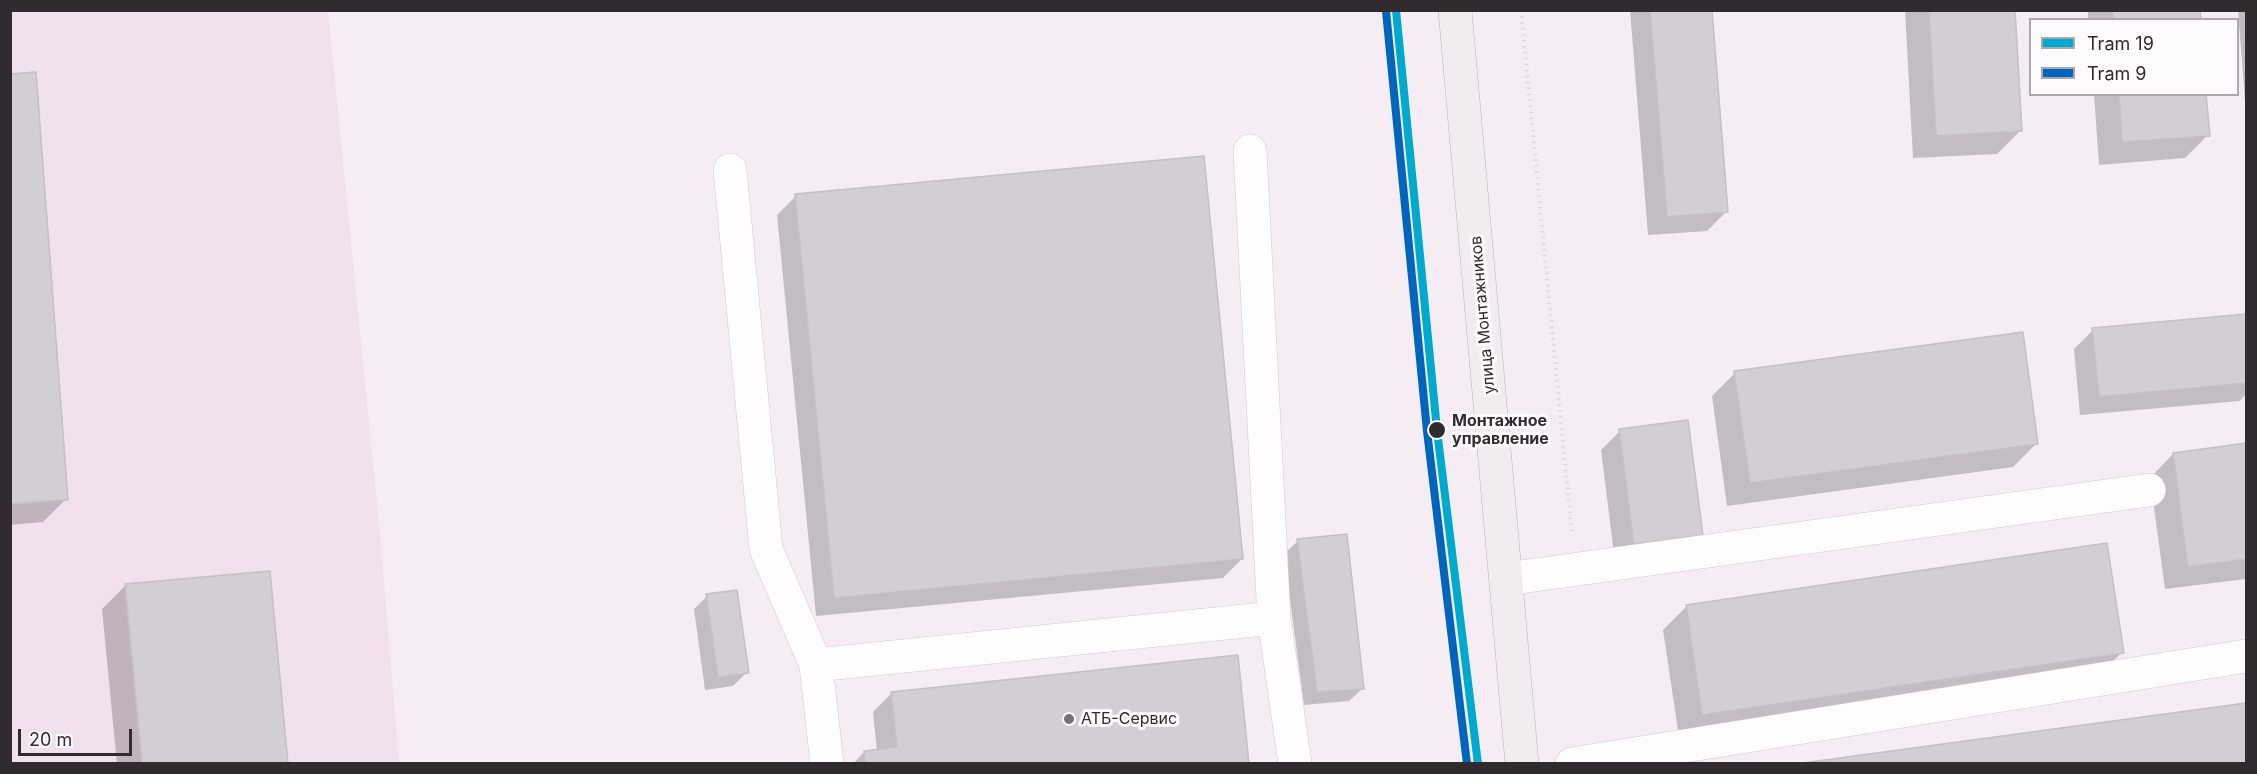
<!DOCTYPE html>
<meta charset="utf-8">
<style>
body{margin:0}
#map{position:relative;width:2257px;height:774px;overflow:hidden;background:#f6ecf4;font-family:Inter,sans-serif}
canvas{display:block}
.frame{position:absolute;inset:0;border:12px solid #312b30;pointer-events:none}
.legend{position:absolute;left:2029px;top:18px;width:210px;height:78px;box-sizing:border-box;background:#fefbfe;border:2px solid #aca8ac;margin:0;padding:8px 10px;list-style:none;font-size:18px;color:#312b30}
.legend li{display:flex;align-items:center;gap:12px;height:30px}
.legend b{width:30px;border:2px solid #aca8ac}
.scale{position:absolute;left:18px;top:729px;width:114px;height:27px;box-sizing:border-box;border:3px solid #312b30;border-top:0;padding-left:8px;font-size:18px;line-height:21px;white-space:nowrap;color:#312b30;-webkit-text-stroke:4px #fefbfe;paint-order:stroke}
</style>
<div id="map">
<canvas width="2257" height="774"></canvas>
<div class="frame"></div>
<ul class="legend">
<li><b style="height:8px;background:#00a9ce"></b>Tram 19</li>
<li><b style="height:8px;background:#0065bd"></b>Tram 9</li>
</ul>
<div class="scale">20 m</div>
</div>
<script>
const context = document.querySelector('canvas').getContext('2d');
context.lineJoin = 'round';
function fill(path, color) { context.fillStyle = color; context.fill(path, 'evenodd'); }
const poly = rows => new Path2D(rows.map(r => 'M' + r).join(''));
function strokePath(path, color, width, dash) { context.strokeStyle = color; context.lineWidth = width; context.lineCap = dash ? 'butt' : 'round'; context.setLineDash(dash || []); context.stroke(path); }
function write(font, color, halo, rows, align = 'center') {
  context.font = font + ' Inter,sans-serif'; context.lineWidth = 6; context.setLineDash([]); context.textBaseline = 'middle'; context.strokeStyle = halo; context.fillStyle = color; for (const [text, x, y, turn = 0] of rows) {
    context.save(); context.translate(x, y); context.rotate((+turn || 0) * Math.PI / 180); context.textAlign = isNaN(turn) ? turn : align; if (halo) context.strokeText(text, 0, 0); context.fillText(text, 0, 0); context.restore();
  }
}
fill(poly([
 [10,11,328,11,380,535,399,763,11,763]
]), '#f1e0ee');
fill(poly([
 [1630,10,1710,10,1726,212,1707,231,1648,235],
 [1905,10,2014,10,2020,131,1997,154,1913,158],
 [2088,10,2198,10,2199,20,2088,20],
 [2238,10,2246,10,2246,102,2245,102],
 [10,75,66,499,43,522,10,525],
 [2094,94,2205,94,2208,135,2185,158,2099,165],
 [796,196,1242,559,1223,578,816,616,777,215],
 [2246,315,2246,394,2240,401,2080,415,2074,349,2093,330],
 [1735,373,2036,444,2013,467,1727,506,1712,396],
 [1620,431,1702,534,1683,553,1615,562,1601,450],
 [2246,445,2246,579,2165,589,2150,478,2173,454],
 [1298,541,1363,688,1349,701,1304,705,1284,554],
 [126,585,287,764,117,764,102,609],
 [707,596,747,672,733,686,705,690,694,609],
 [1686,607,2122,652,2099,676,1679,737,1663,630],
 [892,693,1248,764,853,764,864,752,877,751,873,712],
 [2246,705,2246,764,1806,764]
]), '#0003');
const building = poly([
 [1650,10,1712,10,1728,212,1667,217,1650,10],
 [1929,10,2015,10,2022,131,1936,136,1929,10],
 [2112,10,2200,10,2201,20,2113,20,2112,10],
 [36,72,68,500,10,504,10,74,36,72],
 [2119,94,2206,94,2210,136,2122,142,2119,94],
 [1204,156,1243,559,834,598,795,194,1204,156],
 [2246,314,2246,383,2099,397,2092,328,2246,314],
 [2023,332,2038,444,1750,483,1734,371,2023,332],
 [1688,420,1703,535,1634,544,1619,429,1688,420],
 [2246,443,2246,559,2188,567,2173,453,2246,443],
 [1347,534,1364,689,1317,692,1297,539,1347,534],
 [2107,543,2124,653,1702,715,1686,605,2107,543],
 [270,571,288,764,142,764,125,584,270,571],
 [737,590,749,673,718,677,706,594,737,590],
 [1238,655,1249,764,865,764,864,751,897,747,891,692,1238,655],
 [2246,703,2246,764,1795,764,2246,703]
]);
fill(building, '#d3cdd4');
strokePath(building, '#c6bfc6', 1.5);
const minor = poly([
 [1250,151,1274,618],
 [730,170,766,549,816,665],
 [1506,579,2149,490],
 [827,764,816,665,1274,618,1295,764],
 [1572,764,2246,656]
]);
const major = poly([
 [1455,10,1522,764]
]);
strokePath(minor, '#d2cad0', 34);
strokePath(major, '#bfb1b9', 34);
strokePath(poly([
 [1521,10,1572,535]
]), '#dddadc', 4, [1.5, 4.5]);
strokePath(minor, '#fefcfd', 33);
strokePath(major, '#f2ebef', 33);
strokePath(poly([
 [1396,10,1437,430,1478,764]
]), '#00a9ce', 8);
strokePath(poly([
 [1386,11,1427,431,1467,764]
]), '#0065bd', 8);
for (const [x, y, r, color] of [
 [1437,430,9,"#312b30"],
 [1069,719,6,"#766f75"]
]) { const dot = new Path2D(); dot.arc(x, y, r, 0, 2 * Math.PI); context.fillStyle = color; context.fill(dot); strokePath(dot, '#fefbfe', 2); }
write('16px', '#312b30', '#fefbfe', [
 ["улица Монтажников",1483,315,-95]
]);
write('bold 16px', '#312b30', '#fefbfe', [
 ["Монтажное",1452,421],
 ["управление",1452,439]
], 'left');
write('16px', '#312b30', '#fefbfe', [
 ["АТБ-Сервис",1081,719]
], 'left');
</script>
